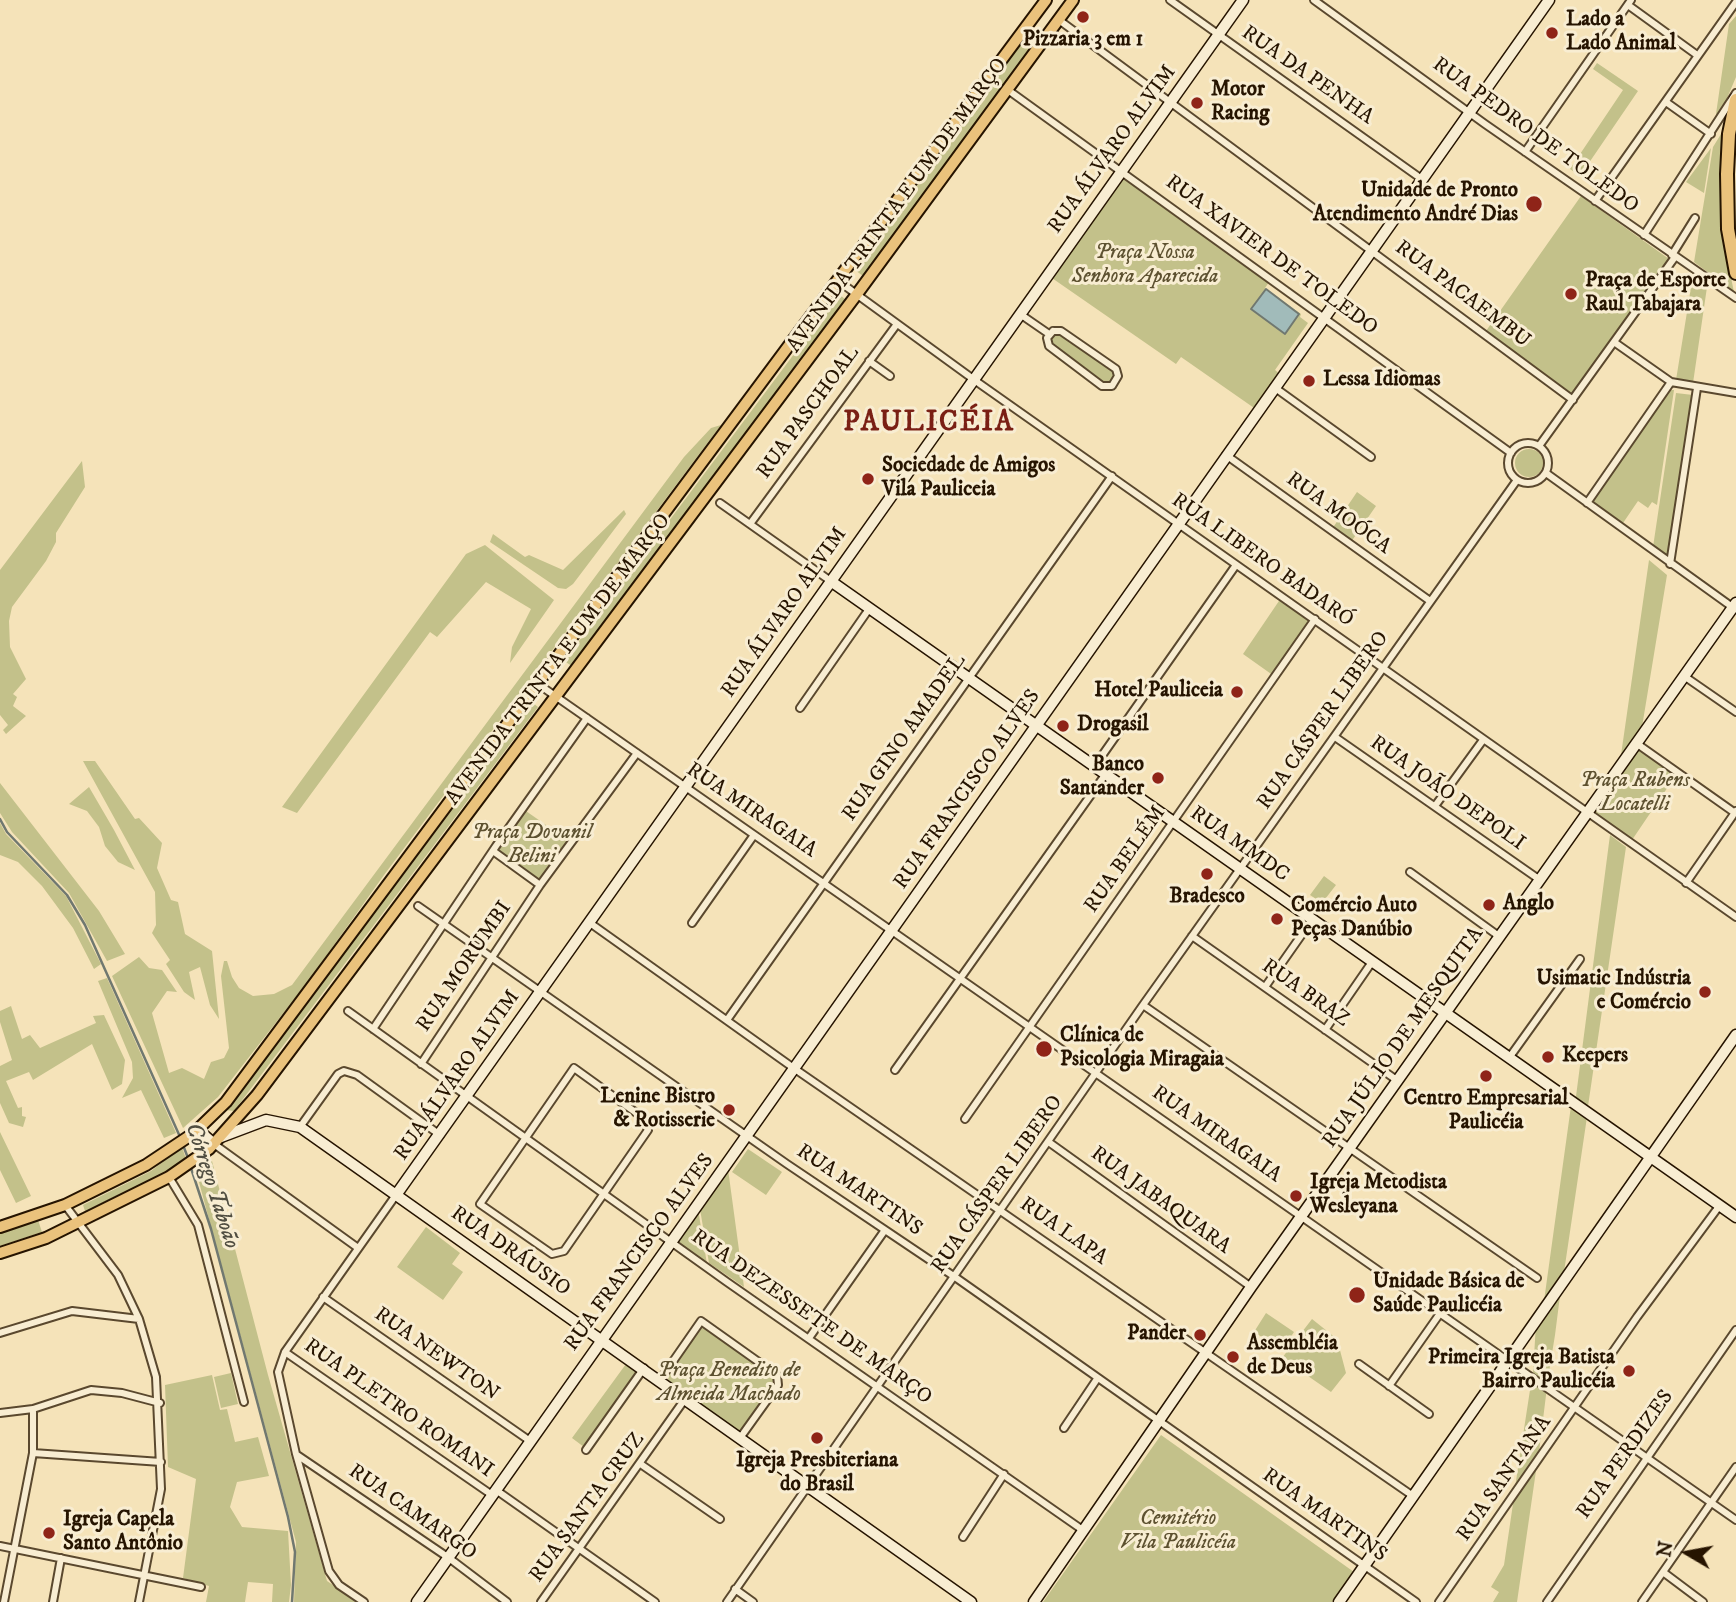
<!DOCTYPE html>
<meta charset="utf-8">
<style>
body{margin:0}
#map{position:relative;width:1736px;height:1602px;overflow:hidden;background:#f5e3b9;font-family:"IM FELL DW Pica",serif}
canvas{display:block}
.north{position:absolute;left:1652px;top:1518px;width:70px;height:70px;-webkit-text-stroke:5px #f8edd2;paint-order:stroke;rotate:280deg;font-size:19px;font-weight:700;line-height:28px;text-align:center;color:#261400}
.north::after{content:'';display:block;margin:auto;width:24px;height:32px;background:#261400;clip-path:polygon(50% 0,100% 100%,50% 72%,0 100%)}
</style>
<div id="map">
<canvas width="1736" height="1602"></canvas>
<div class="north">N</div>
</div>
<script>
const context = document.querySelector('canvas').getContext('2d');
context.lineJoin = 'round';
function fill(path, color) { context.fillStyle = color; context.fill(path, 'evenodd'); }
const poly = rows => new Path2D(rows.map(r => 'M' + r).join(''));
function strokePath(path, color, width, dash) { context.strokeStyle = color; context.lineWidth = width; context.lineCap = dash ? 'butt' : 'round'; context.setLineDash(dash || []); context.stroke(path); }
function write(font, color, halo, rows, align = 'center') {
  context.font = font + ' "IM FELL DW Pica",serif'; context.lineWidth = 6; context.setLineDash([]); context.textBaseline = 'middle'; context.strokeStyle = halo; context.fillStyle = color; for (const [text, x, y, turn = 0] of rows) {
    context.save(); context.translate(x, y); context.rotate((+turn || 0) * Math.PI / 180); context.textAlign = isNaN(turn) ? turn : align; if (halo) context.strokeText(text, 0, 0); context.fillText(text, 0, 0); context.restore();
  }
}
fill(poly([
 [1736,16,1736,77,1719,117,1716,114,1729,24],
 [1033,27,1041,33,863,276,855,270],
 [1597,63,1638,91,1580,176,1570,169,1623,90,1593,69],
 [1721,134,1722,235,1734,292,1694,262,1713,147],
 [1711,148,1704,193,1686,182],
 [1122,174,1271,279,1265,288,1301,314,1300,317,1308,323,1275,370,1281,375,1257,410,1181,357,1176,364,1049,276],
 [1581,196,1669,259,1571,395,1486,331],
 [1693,275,1707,287,1693,383,1676,380],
 [839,294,846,300,572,666,564,661],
 [1056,331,1117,374,1109,386,1047,343],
 [1668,390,1674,390,1657,505,1652,502,1648,508,1638,501,1623,523,1592,501],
 [1676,393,1693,395,1670,559,1653,547],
 [721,425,384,875,309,980,218,1097,183,1128,112,976,139,957,149,968,162,970,177,992,167,991,152,1013,169,1073,182,1068,204,1079,211,1062,224,1058,229,1048,221,976,224,961,227,961,232,977,239,988,253,996,274,994,292,985,684,457,711,428],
 '1515 463a14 14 0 1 1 28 0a14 14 0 1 1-28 0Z',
 [82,461,85,487,56,533,56,542,46,561,12,607,9,621,10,647,26,679,13,694,17,697,13,706,26,716,6,734,3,730,8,725,0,715,0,570],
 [1357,492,1376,506,1351,542,1332,529],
 [624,510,626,514,573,584,566,589,558,588,490,542,493,534,525,557,529,555,563,570],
 [485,545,554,600,510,663,512,647,531,609,486,582,437,637,430,632,297,813,282,807,466,554],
 [1649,560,1667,575,1642,727,1621,755],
 [1281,598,1312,620,1274,676,1243,654],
 [533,703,538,707,234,1111,225,1110],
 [1637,748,1676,775,1632,840,1593,812],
 [83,761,95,761,135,819,139,818,162,843,157,868,171,900,178,902,185,934,212,951,219,1019,210,1005,200,967,189,972,195,1000,184,992,166,964,170,960,152,933,156,925,155,892],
 [0,783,99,911,125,954,107,961,69,893,12,832,0,813],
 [89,787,114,830,135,870,118,862,105,846,99,827,87,811,69,804],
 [523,809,569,841,539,883,494,851],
 [0,823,6,834,66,896,101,964,94,969,73,928,42,886,18,862,0,855],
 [1610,835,1626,847,1587,1113,1575,1104],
 [1324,876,1336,885,1322,903,1310,895],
 [107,978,176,1133,164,1138,141,1090,122,1098,133,1078,132,1062,98,981],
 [11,1006,22,1039,30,1035,40,1048,96,1023,93,1016,104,1015,125,1060,122,1084,112,1090,92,1044,33,1080,29,1072,6,1081,18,1108,22,1107,22,1116,26,1117,23,1127,9,1123,0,1103,0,1066,12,1060,0,1022,0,1011],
 [1571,1106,1587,1117,1564,1272,1544,1301],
 [0,1132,31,1196,16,1203,0,1170],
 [182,1147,186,1159,174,1168,85,1211,83,1205,151,1171],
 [748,1149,782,1172,766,1195,732,1172],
 [212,1161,268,1375,327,1581,358,1602,294,1602,296,1542,196,1171],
 [728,1169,744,1287,709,1263,700,1209],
 [698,1209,707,1264,675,1242],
 [38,1220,42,1232,0,1246,0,1233],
 [426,1227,460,1253,452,1264,463,1272,443,1300,397,1267],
 [1561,1288,1555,1335,1547,1384,1533,1374,1536,1323],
 [1266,1313,1294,1332,1282,1350,1254,1332],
 [1312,1319,1337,1339,1346,1373,1331,1392,1282,1358],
 [701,1323,779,1378,740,1435,668,1380,670,1370],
 [626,1364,638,1373,584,1447,572,1438],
 [231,1373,238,1404,221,1408,214,1377],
 [212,1375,220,1410,227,1409,235,1442,258,1437,269,1476,237,1482,230,1507,242,1527,288,1531,291,1585,289,1602,272,1602,273,1584,248,1582,245,1602,206,1602,209,1586,183,1578,196,1479,168,1467,165,1385],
 [1532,1377,1547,1387,1538,1460,1514,1494],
 [1161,1435,1354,1572,1332,1602,1043,1602],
 [1537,1464,1517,1602,1493,1602,1499,1592,1491,1587,1504,1565,1514,1497]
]), '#c3c18a');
const water = poly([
 [1266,289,1299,314,1285,334,1251,309,1266,289]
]);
fill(water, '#a1bbba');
strokePath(water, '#707870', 2);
strokePath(poly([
 [0,819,7,832,67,895,85,925,181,1139],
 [183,1145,188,1158],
 [190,1165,211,1229,288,1517,295,1552,292,1602]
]), '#707870', 2.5);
const street = poly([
 [1170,0,1423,180],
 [1314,0,1485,124,1736,298],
 [1628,5,1697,55],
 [1059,20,1573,400],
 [1008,90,1511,453],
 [1666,102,1711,134],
 [1525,152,1631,0],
 [1595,201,1736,2],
 [1644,235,1736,93],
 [1672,255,1695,218],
 [837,280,980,384,1736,917],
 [1020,314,1049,334],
 [1053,331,1061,331,1116,369,1118,376,1112,386,1102,386,1049,346,1047,338,1053,331],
 [1614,342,1671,382,1736,393],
 [869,361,890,376],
 [1274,387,1371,457],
 '1508 463a20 20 0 1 1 40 0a20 20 0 1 1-40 0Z',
 [1539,446,1675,257],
 [1226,455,1430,601],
 [1546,473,1735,609],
 [720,503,832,582],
 [1587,503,1671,382],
 [750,524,897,324],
 [1670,564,1697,388],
 [1684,676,1736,712],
 [538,684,1736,1520],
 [800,708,869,609],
 [1335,737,1540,880],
 [1636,743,1735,813],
 [1094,767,1236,565],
 [1435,806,1483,740],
 [493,851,540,885],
 [1410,872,1500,937],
 [1686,883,1736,811],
 [418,906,787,1164,955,1277,1416,1602],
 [590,923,795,1069,1413,1496],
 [692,923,754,835],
 [1192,936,1398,1081],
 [1265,987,1312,920],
 [1143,1005,1537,1278],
 [348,1011,727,1282,1084,1531],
 [727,1020,1112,476],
 [373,1029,496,846,587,718],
 [1325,1030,1372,962],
 [1509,1058,1580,959],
 [421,1064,540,885,637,753],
 [574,1068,642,1117,648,1130,564,1251,552,1254,480,1204,574,1068],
 [895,1070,1105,775],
 [965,1119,1315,619],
 [300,1127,338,1074,344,1071,357,1075,440,1135],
 [1050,1143,1251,1287],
 [214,1144,358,1248],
 [169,1177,198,1225,244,1402],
 [65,1205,118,1275,139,1319,156,1377,161,1489,139,1602],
 [323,1297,530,1441],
 [0,1333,72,1311,139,1319],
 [809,1338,885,1230],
 [285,1352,492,1495],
 [1359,1364,1429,1414],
 [660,1380,701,1321,777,1375,778,1385,740,1438],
 [1389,1386,1441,1312],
 [0,1413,33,1409,91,1390,122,1393,160,1403],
 [1064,1428,1097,1379],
 [586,1450,644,1368],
 [33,1453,161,1462],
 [297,1455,449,1558,507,1602],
 [642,1465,720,1519],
 [496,1490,655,1602],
 [963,1537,1004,1474],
 [0,1546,201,1587],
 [1663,1572,1703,1602],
 [735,1589,753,1602],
 [4,1602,33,1453,33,1409],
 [53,1602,61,1558],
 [364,1602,339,1585,329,1571,296,1454,278,1372,285,1352,396,1195],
 [541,1602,685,1399],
 [727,1602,1143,1005,1517,480],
 [1439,1602,1637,1317,1720,1205],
 [1547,1602,1736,1330],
 [1642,1602,1736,1467]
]);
const secondary = poly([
 [832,582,1736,1217],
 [198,1130,214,1144],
 [221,1137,266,1120,300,1127,971,1602],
 [396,1195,1243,0],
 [417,1602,1549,0],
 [1034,1602,1251,1287,1736,603],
 [1339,1602,1736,1035]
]);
const primary = poly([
 [0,1227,65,1205,146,1165,194,1133,226,1102,1046,0],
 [0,1253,46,1238,169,1177,209,1149,257,1095,857,294,1073,0]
]);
const highway = poly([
 [1736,100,1729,134,1727,174,1728,229,1736,273]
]);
strokePath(street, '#5a482e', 10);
strokePath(secondary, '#261400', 13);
strokePath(primary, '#261400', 14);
strokePath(highway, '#261400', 16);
strokePath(street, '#f8edd2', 6);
strokePath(secondary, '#f8edd2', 10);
strokePath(primary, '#eac27c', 10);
strokePath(highway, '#eac27c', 12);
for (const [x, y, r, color] of [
 [1083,17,7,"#8f2418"],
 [1552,33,7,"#8f2418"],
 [1197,103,7,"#8f2418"],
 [1534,204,9,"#8f2418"],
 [1571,294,7,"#8f2418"],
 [1309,381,7,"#8f2418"],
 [868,479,7,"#8f2418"],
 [1237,692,7,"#8f2418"],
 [1063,726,7,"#8f2418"],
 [1158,778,7,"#8f2418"],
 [1207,874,7,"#8f2418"],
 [1489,905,7,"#8f2418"],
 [1277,919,7,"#8f2418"],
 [1705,992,7,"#8f2418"],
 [1044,1049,9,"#8f2418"],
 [1548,1057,7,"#8f2418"],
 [1486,1076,7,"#8f2418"],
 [729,1110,7,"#8f2418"],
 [1296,1196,7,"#8f2418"],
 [1357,1295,9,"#8f2418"],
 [1200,1335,7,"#8f2418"],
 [1233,1357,7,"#8f2418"],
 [1629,1371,7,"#8f2418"],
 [817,1438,7,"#8f2418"],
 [49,1533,7,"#8f2418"]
]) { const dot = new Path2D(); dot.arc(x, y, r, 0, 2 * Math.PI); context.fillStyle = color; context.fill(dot); strokePath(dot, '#f8edd2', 2.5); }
write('bold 21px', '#261400', '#f8edd2', [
 ["Lado a",1566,21],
 ["Lado Animal",1566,45],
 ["Pizzaria 3 em 1",1083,41,"center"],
 ["Motor",1211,91],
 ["Racing",1211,115],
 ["Unidade de Pronto",1518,192,"right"],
 ["Atendimento André Dias",1518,216,"right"],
 ["Praça de Esporte",1585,282],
 ["Raul Tabajara",1585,306],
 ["Lessa Idiomas",1323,381],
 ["Sociedade de Amigos",882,467],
 ["Vila Pauliceia",882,491],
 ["Hotel Pauliceia",1223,692,"right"],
 ["Drogasil",1077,726],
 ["Banco",1144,766,"right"],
 ["Santander",1144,790,"right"],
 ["Bradesco",1207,898,"center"],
 ["Anglo",1503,905],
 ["Comércio Auto",1291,907],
 ["Peças Danúbio",1291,931],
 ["Usimatic Indústria",1691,980,"right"],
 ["e Comércio",1691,1004,"right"],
 ["Clínica de",1060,1037],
 ["Psicologia Miragaia",1060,1061],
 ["Keepers",1562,1057],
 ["Lenine Bistro",715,1098,"right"],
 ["& Rotisserie",715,1122,"right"],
 ["Centro Empresarial",1486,1100,"center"],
 ["Paulicéia",1486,1124,"center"],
 ["Igreja Metodista",1310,1184],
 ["Wesleyana",1310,1208],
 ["Unidade Básica de",1373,1283],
 ["Saúde Paulicéia",1373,1307],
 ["Pander",1186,1335,"right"],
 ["Assembléia",1247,1345],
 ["de Deus",1247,1369],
 ["Primeira Igreja Batista",1615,1359,"right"],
 ["Bairro Paulicéia",1615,1383,"right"],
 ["Igreja Presbiteriana",817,1462,"center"],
 ["do Brasil",817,1486,"center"],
 ["Igreja Capela",63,1521],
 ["Santo Antônio",63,1545]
], 'left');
write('21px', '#261400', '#f8edd2', [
 ["RUA DA PENHA",1307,76,35],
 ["RUA PEDRO DE TOLEDO",1535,136,36],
 ["RUA ÁLVARO ALVIM",1113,150,-54],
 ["AVENIDA TRINTA E UM DE MARÇO",898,206,-54],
 ["RUA XAVIER DE TOLEDO",1271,256,36],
 ["RUA PACAEMBU",1462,295,37],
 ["RUA PASCHOAL",809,413,-54],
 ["RUA MOÓCA",1338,514,36],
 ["RUA LIBERO BADARÓ",1262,561,35],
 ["RUA ÁLVARO ALVIM",785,613,-55],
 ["AVENIDA TRINTA E UM DE MARÇO",559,660,-53],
 ["RUA CÁSPER LIBERO",1324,721,-55],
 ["RUA GINO AMADEL",905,738,-55],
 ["RUA FRANCISCO ALVES",968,790,-55],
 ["RUA JOÃO DEPOLI",1447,794,35],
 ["RUA MIRAGAIA",751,811,34],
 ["RUA MMDC",1239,845,35],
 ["RUA BELÉM",1126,860,-55],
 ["RUA MORUMBI",465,967,-56],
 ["RUA BRAZ",1305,994,35],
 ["RUA JÚLIO DE MESQUITA",1404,1038,-55],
 ["RUA ÁLVARO ALVIM",458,1076,-55],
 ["RUA MIRAGAIA",1216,1135,35],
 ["RUA CÁSPER LIBERO",998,1185,-55],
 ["RUA MARTINS",859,1191,34],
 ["RUA JABAQUARA",1160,1201,36],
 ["RUA LAPA",1063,1232,35],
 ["RUA DRÁUSIO",510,1252,35],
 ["RUA FRANCISCO ALVES",640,1253,-54],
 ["RUA DEZESSETE DE MARÇO",811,1318,35],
 ["RUA NEWTON",436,1355,35],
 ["RUA PLETRO ROMANI",398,1409,35],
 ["RUA PERDIZES",1626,1455,-55],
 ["RUA SANTANA",1505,1479,-55],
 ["RUA SANTA CRUZ",588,1508,-54],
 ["RUA CAMARGO",412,1513,35],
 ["RUA MARTINS",1324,1516,35]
]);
write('italic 21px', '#5d5130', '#f8edd2', [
 ["Praça Nossa",1145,254],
 ["Senhora Aparecida",1145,278],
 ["Praça Rubens",1635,782],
 ["Locatelli",1635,806],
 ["Praça Dovanil",532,834],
 ["Belini",532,858],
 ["Praça Benedito de",729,1372],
 ["Almeida Machado",729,1396],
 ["Cemitério",1178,1520],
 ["Vila Paulicéia",1178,1544]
]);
write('italic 23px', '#514e41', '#f8edd2', [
 ["Córrego Taboão",211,1186,72]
]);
context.letterSpacing = '2px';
write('bold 28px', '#7a1f14', '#f8edd2', [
 ["PAULICÉIA",929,424]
]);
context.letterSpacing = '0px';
</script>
